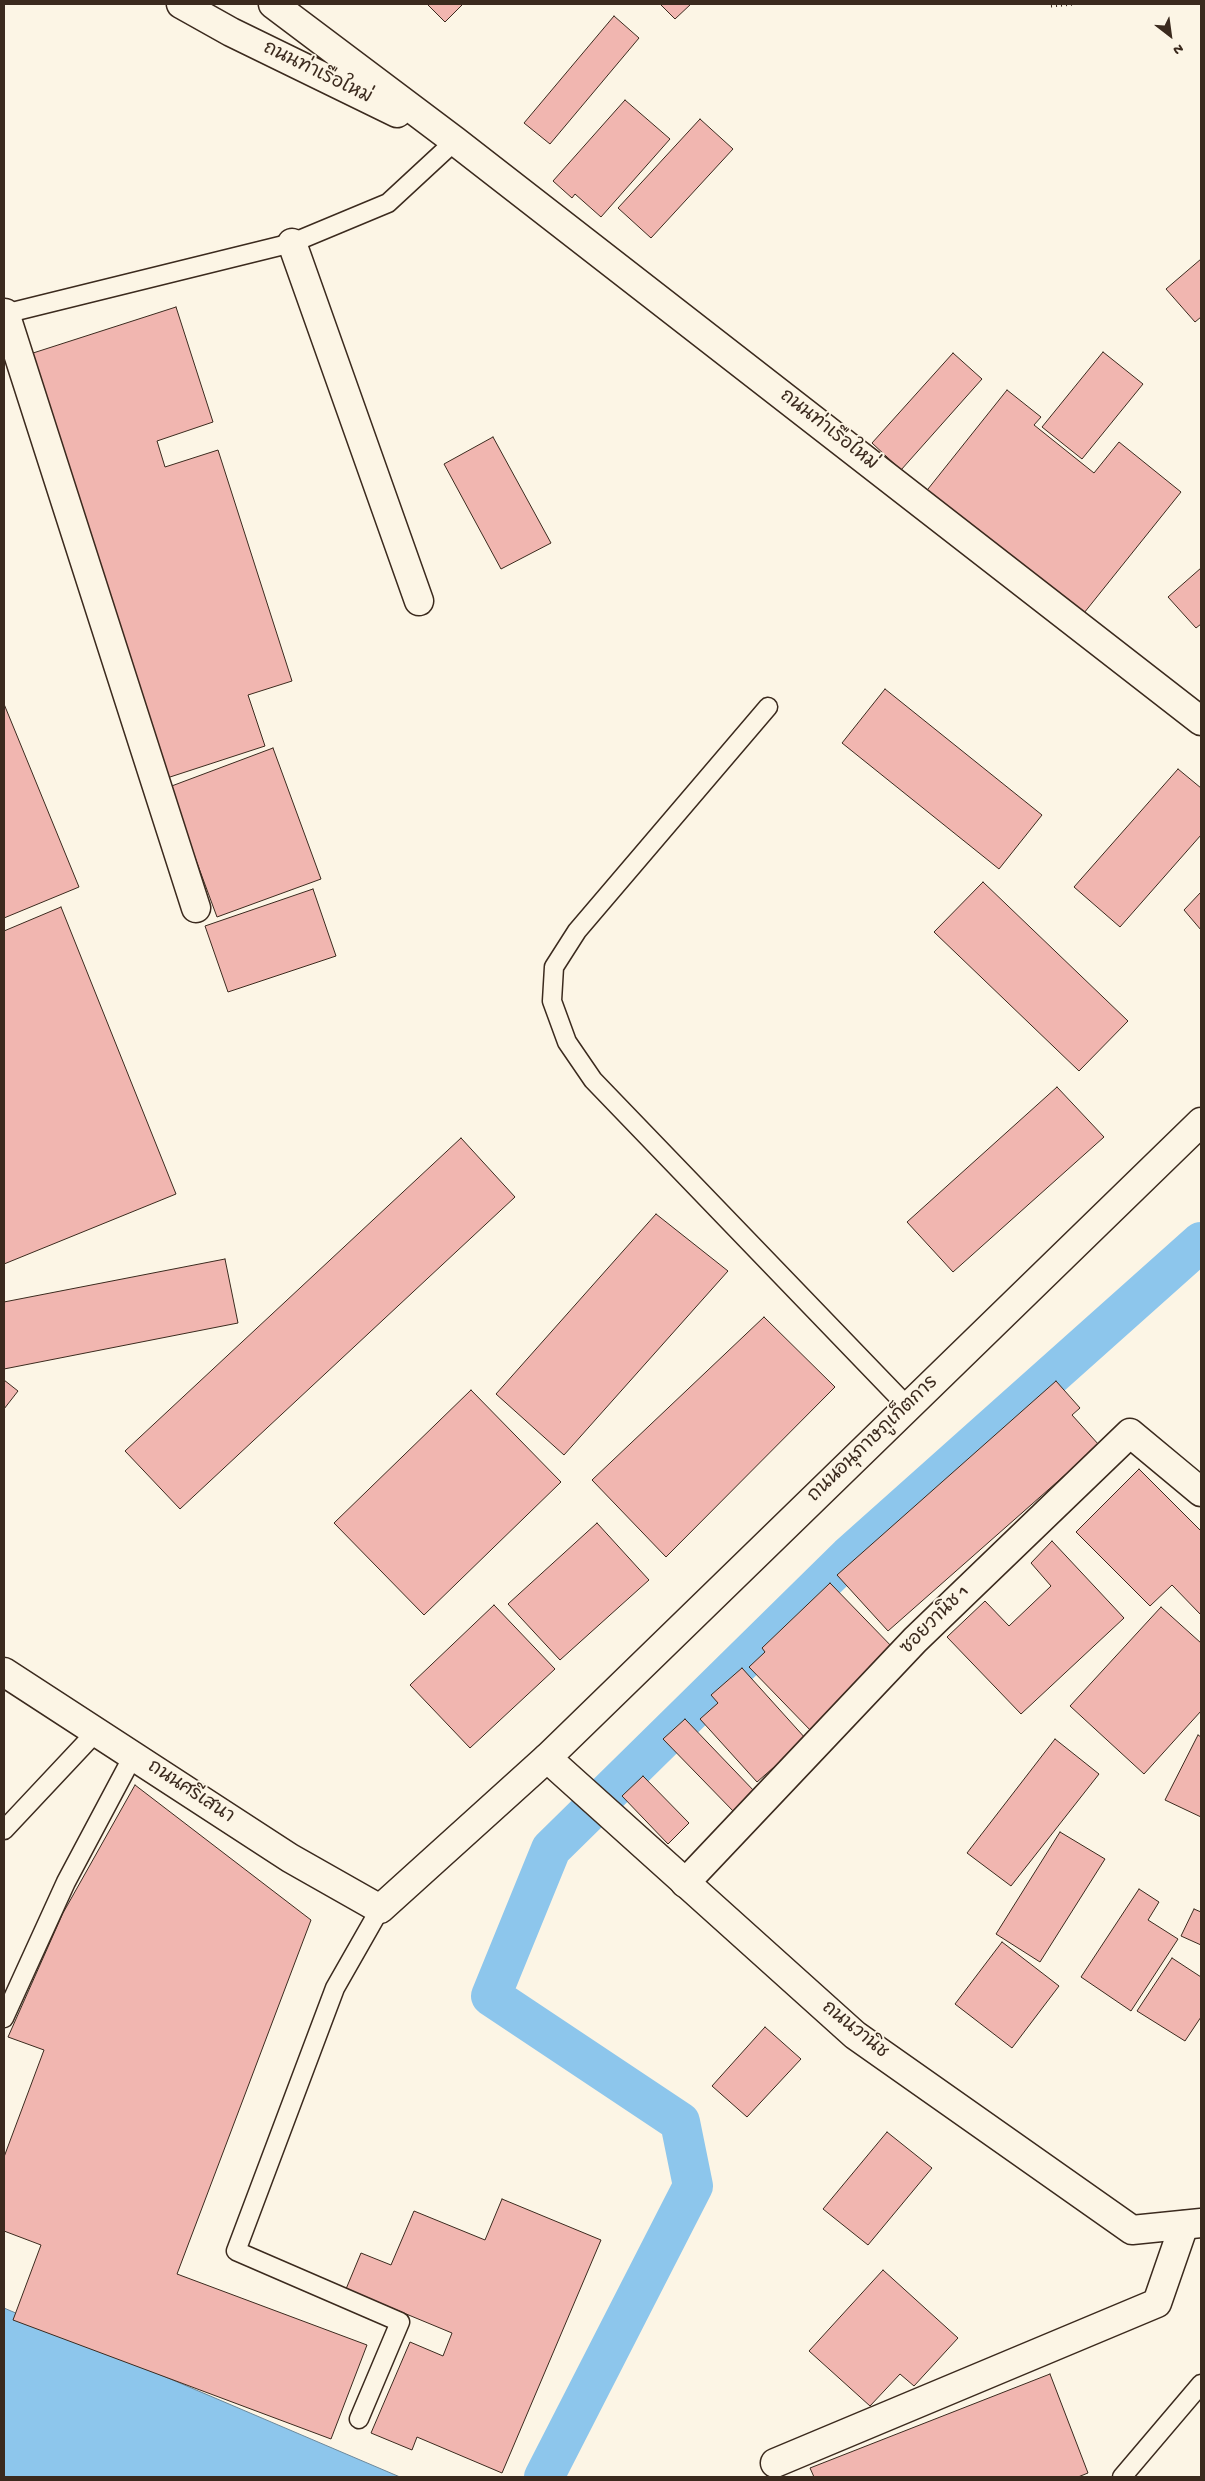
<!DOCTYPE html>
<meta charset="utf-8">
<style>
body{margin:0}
#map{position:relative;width:1205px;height:2481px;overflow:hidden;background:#fcf5e5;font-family:"Gochi Hand",sans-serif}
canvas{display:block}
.frame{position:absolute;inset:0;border:5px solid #3b2a1e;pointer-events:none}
.north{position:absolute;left:1145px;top:10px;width:50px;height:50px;-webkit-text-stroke:4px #fcf5e5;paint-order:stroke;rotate:150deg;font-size:14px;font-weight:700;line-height:20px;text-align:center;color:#3b2a1e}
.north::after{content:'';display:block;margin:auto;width:18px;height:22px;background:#3b2a1e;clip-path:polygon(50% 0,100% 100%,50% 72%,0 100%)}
</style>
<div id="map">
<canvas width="1205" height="2481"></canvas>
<div class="frame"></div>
<div class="north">N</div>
</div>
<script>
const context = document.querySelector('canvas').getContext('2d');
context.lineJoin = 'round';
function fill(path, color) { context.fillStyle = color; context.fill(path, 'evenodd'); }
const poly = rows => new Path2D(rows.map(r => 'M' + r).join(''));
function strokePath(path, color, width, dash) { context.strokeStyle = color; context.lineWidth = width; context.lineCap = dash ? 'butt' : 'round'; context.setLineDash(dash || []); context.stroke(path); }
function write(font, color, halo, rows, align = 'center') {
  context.font = font + ' "Gochi Hand","Playpen Sans Thai",sans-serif'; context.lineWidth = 4; context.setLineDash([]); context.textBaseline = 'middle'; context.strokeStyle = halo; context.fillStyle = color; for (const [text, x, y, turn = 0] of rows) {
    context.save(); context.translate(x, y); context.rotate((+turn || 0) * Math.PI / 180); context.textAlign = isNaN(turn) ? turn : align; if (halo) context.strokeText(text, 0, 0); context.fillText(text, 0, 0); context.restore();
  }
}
const water = poly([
 [4,2308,400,2477,4,2477,4,2308]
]);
fill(water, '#8dc6ec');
strokePath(water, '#6c889a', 1);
strokePath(poly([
 [544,2477,693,2186,680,2122,491,1996,551,1849,849,1556,1201,1242]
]), '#8dc6ec', 40);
const building = poly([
 [427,4,463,4,445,22,427,4],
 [660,4,691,4,675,19,660,4],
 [614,16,639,38,550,144,524,123,614,16],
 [625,100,670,139,601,217,575,194,572,198,553,181,625,100],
 [700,119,733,149,651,238,618,208,700,119],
 [1201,259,1201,317,1195,322,1166,289,1201,259],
 [176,307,213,422,157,441,165,467,218,450,292,681,248,695,265,746,167,778,30,354,176,307],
 [1103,352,1143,384,1082,459,1042,427,1103,352],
 [953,353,982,379,901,470,872,443,953,353],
 [1007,390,1041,417,1034,425,1094,473,1119,442,1181,492,1084,613,1003,549,999,554,924,494,1007,390],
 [493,437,551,543,501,569,444,464,493,437],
 [1201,568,1201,624,1196,628,1168,597,1201,568],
 [885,689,1042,815,999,869,842,743,885,689],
 [4,704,79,887,4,918,4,704],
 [273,748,321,879,217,917,169,787,273,748],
 [1178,769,1201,788,1201,835,1120,927,1074,887,1178,769],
 [983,882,1128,1021,1079,1071,934,932,983,882],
 [313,889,336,956,228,992,205,926,313,889],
 [1201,892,1201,930,1184,910,1201,892],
 [61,907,176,1194,4,1264,4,931,61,907],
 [1057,1087,1104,1137,953,1272,907,1222,1057,1087],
 [461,1138,515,1197,180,1509,125,1451,461,1138],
 [656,1214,728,1271,564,1455,496,1394,656,1214],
 [225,1259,238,1323,4,1369,4,1302,225,1259],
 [764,1317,835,1387,666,1557,592,1480,764,1317],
 [4,1380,18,1391,4,1409,4,1380],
 [1056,1381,1080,1408,1072,1415,1099,1445,888,1631,837,1575,1056,1381],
 [471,1390,561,1482,424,1615,334,1523,471,1390],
 [1139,1469,1201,1531,1201,1615,1172,1585,1150,1606,1076,1532,1139,1469],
 [597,1523,649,1580,560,1660,508,1604,597,1523],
 [1052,1541,1124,1618,1021,1714,947,1637,985,1601,1009,1626,1051,1586,1031,1563,1052,1541],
 [830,1583,897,1652,813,1733,749,1667,765,1652,762,1648,830,1583],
 [494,1605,555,1669,470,1748,410,1685,494,1605],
 [1161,1607,1201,1643,1201,1711,1144,1774,1070,1706,1161,1607],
 [742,1668,806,1739,757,1782,700,1719,718,1703,711,1695,742,1668],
 [685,1719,756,1793,735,1813,663,1739,685,1719],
 [1198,1735,1201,1737,1201,1817,1165,1800,1198,1735],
 [1055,1739,1099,1774,1011,1886,967,1853,1055,1739],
 [643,1776,689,1823,668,1844,622,1796,643,1776],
 [135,1785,311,1920,177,2274,367,2345,331,2439,13,2320,41,2245,4,2231,4,2157,44,2050,8,2037,63,1913,135,1785],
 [1060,1832,1105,1859,1040,1962,996,1934,1060,1832],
 [1139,1889,1159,1902,1148,1920,1178,1939,1131,2011,1081,1977,1139,1889],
 [1194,1909,1201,1912,1201,1945,1181,1936,1194,1909],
 [1002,1942,1059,1986,1012,2048,955,2004,1002,1942],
 [1172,1958,1201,1977,1201,2017,1185,2041,1137,2011,1172,1958],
 [765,2027,801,2059,747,2117,712,2086,765,2027],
 [887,2132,932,2168,868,2245,823,2209,887,2132],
 [502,2199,601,2240,502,2473,417,2437,412,2450,371,2433,410,2342,443,2356,452,2333,346,2289,361,2253,391,2265,414,2211,485,2240,502,2199],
 [883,2270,958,2338,914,2386,900,2374,870,2406,809,2351,883,2270],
 [1050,2374,1088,2473,1078,2477,814,2477,810,2468,1050,2374]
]);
fill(building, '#f1b6b0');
strokePath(building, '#3b2a1e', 1);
const lane = poly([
 [4,314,292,243,388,203,455,141],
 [768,707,577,931,554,967,552,1001,567,1042,593,1080,908,1407],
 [4,1830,96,1732],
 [4,2018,66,1882,133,1756],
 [359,2419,400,2322,236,2251,335,1988,380,1909],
 [1122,2477,1201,2384]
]);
const street = poly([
 [181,4,231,32,397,113],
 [273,4,455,141,1201,721],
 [292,243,419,601],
 [5,313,196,908],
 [4,1672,290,1858,380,1909,547,1758],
 [685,1883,915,1640,1130,1433,1201,1492],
 [775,2463,1157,2303,1184,2225]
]);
const secondary = poly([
 [1201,1122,547,1758,855,2035,1132,2230,1201,2223]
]);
strokePath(lane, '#3b2a1e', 21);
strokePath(street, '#3b2a1e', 31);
strokePath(secondary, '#3b2a1e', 31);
strokePath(poly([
 [1051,6,1074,4]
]), '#3b2a1e', 3, [1, 4]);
strokePath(lane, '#fcf5e5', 18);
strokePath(street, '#fcf5e5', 28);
strokePath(secondary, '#fcf5e5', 28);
write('19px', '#3b2a1e', '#fcf5e5', [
 ["ถนนท่าเรือใหม่",317,74,26],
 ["ถนนท่าเรือใหม่",828,431,38],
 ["ถนนอนุภาษภูเก็ตการ",874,1440,-44],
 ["ซอยวานิช 1",936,1621,-45],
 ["ถนนศรีเสนา",190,1793,33],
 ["ถนนวานิช",854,2031,39]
]);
</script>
